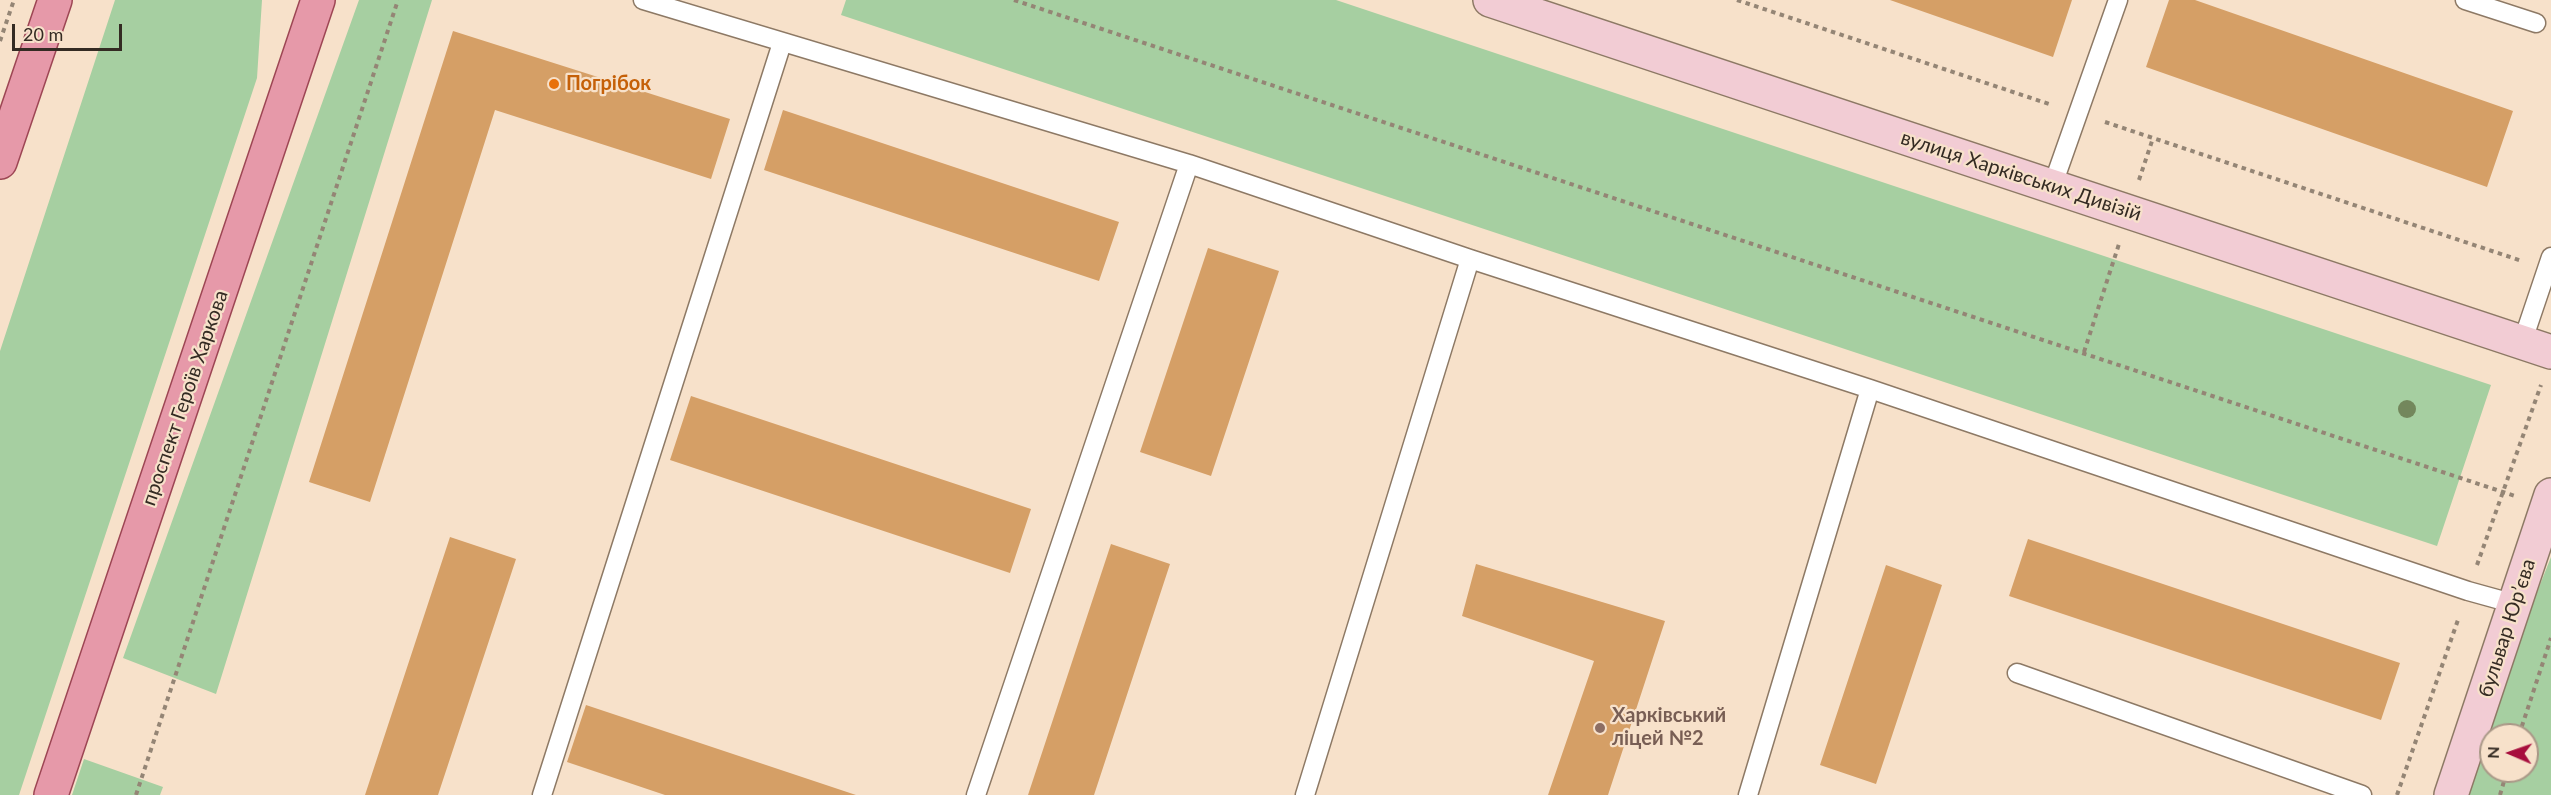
<!DOCTYPE html>
<meta charset="utf-8">
<style>
body{margin:0}
#map{position:relative;width:2551px;height:795px;overflow:hidden;background:#f7e1ca;font-family:Lato,sans-serif}
canvas{display:block}
.north{position:absolute;left:2479px;top:723px;width:60px;height:60px;box-sizing:border-box;background:#f7e1ca;border:2px solid #a99887;border-radius:50%;rotate:272deg;font-size:16px;font-weight:700;line-height:24px;text-align:center;color:#342b23}
.north::after{content:'';display:block;margin:auto;width:21px;height:27px;background:#a70e3d;clip-path:polygon(50% 0,100% 100%,50% 72%,0 100%)}
.scale{position:absolute;left:12px;top:24px;width:110px;height:27px;box-sizing:border-box;border:3px solid #342b23;border-top:0;padding-left:8px;font-size:18px;line-height:21px;white-space:nowrap;color:#342b23;-webkit-text-stroke:4px #f7e1ca;paint-order:stroke}
</style>
<div id="map">
<canvas width="2551" height="795"></canvas>
<div class="north">N</div>
<div class="scale">20 m</div>
</div>
<script>
const context = document.querySelector('canvas').getContext('2d');
context.lineJoin = 'round';
function fill(path, color) { context.fillStyle = color; context.fill(path, 'evenodd'); }
const poly = rows => new Path2D(rows.map(r => 'M' + r).join(''));
function strokePath(path, color, width, dash) { context.strokeStyle = color; context.lineWidth = width; context.lineCap = dash ? 'butt' : 'round'; context.setLineDash(dash || []); context.stroke(path); }
function write(font, color, halo, rows, align = 'center') {
  context.font = font + ' Lato,sans-serif'; context.lineWidth = 4.5; context.setLineDash([]); context.textBaseline = 'middle'; context.strokeStyle = halo; context.fillStyle = color; for (const [text, x, y, turn = 0] of rows) {
    context.save(); context.translate(x, y); context.rotate((+turn || 0) * Math.PI / 180); context.textAlign = isNaN(turn) ? turn : align; if (halo) context.strokeText(text, 0, 0); context.fillText(text, 0, 0); context.restore();
  }
}
fill(poly([
 [115,0,262,0,257,78,19,795,0,795,0,351],
 [359,0,432,0,216,694,123,658],
 [846,0,1336,0,2491,385,2437,546,841,15],
 [2551,557,2551,795,2464,795,2501,683],
 [2491,735,2527,735,2527,771,2491,771],
 [84,759,163,787,160,795,72,795]
]), '#a6cfa1');
fill(poly([
 [1890,0,2072,0,2053,57],
 [2169,0,2195,0,2513,111,2487,187,2146,67],
 [453,31,730,119,711,179,495,110,370,502,309,482],
 [783,110,1119,222,1099,281,764,170],
 [1208,248,1279,271,1211,476,1140,452],
 [691,396,1031,509,1010,573,670,460],
 [450,537,516,559,438,795,365,795],
 [2028,539,2400,663,2381,720,2009,596],
 [1111,544,1170,564,1094,795,1028,795],
 [1476,564,1665,621,1608,795,1548,795,1594,661,1462,616],
 [1886,565,1942,585,1876,784,1820,765],
 [586,705,856,795,665,795,567,762]
]), '#d59f66');
const lane = poly([
 [643,0,1189,164,1470,259,1870,389,2468,591,2515,604],
 [2465,0,2536,23],
 [2052,187,2118,0],
 [2522,343,2551,257],
 [2017,673,2362,795],
 [542,795,782,43],
 [976,795,1189,164],
 [1305,795,1470,259],
 [1748,795,1870,389]
]);
const secondary = poly([
 [1490,0,2551,352],
 [2451,795,2551,495]
]);
const primary = poly([
 [0,162,55,0],
 [51,795,318,0]
]);
strokePath(lane, '#8d7965', 21);
strokePath(secondary, '#8d7965', 36);
strokePath(primary, '#9d4654', 36);
strokePath(poly([
 [1014,0,2515,496],
 [1737,0,2052,105],
 [0,41,14,0],
 [2105,122,2522,261],
 [2139,180,2153,138],
 [2084,352,2119,244],
 [2477,565,2541,385],
 [2519,735,2551,638],
 [136,795,398,0],
 [2397,795,2459,617],
 [2500,795,2507,771]
]), '#948575', 4, [4.5, 4.5]);
strokePath(lane, '#fff', 18);
strokePath(secondary, '#f2ccd4', 33);
strokePath(primary, '#e699a9', 33);
context.fillStyle = '#73875c';
for (const [x, y] of [
 [2407,409]
]) { context.beginPath(); context.arc(x, y, 9, 0, 2 * Math.PI); context.fill(); }
for (const [x, y, r, color] of [
 [554,84,6,"#e8710a"],
 [1600,728,6,"#8d6e63"]
]) { const dot = new Path2D(); dot.arc(x, y, r, 0, 2 * Math.PI); context.fillStyle = color; context.fill(dot); strokePath(dot, '#f7e1ca', 2); }
write('bold 20px', '#c56008', '#f7e1ca', [
 ["Погрібок",566,84]
], 'left');
write('20px', '#342b23', '#f7e1ca', [
 ["вулиця Харківських Дивізій",2021,176,18],
 ["проспект Героїв Харкова",185,398,-71],
 ["бульвар Юрʼєва",2507,628,-72]
]);
write('bold 20px', '#785e54', '#f7e1ca', [
 ["Харківський",1612,716],
 ["ліцей №2",1612,739]
], 'left');
</script>
